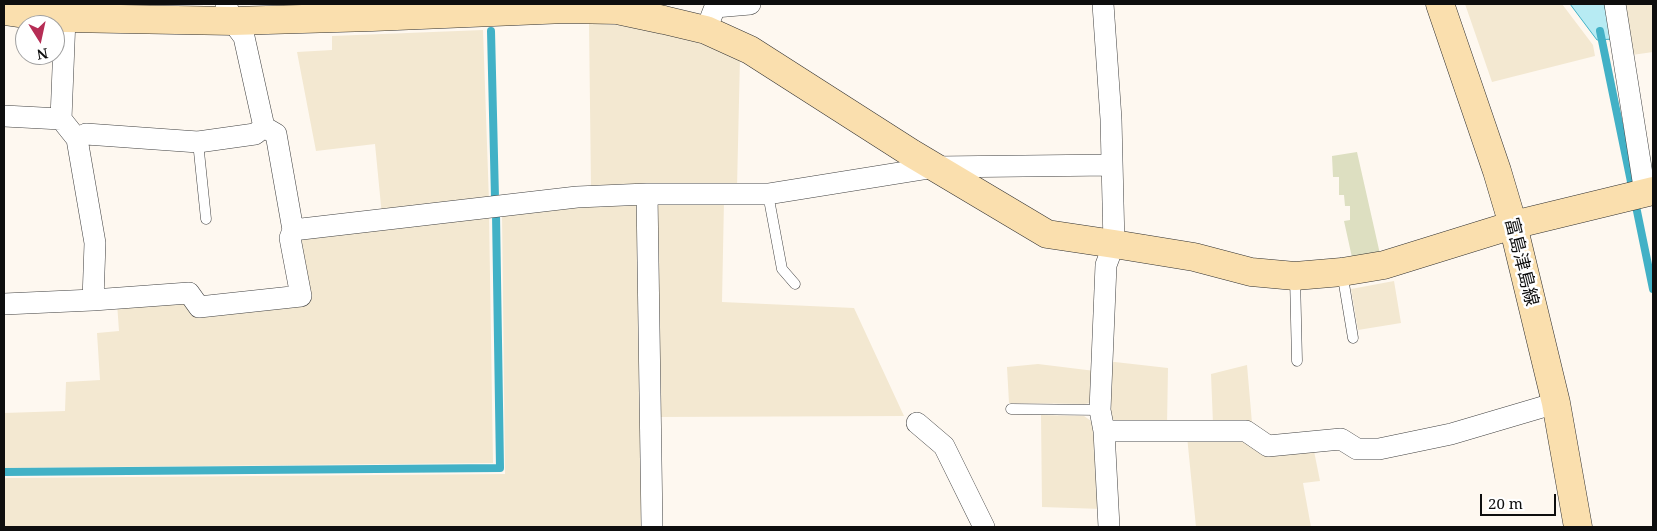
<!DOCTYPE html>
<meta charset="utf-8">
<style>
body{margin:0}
#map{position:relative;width:1657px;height:531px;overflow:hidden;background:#fef8f0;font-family:"Noto Serif",serif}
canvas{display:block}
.frame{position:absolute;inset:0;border:5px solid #0e0e0e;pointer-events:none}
.north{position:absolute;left:15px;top:15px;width:50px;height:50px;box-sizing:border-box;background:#fff;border:1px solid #9f9f9f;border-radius:50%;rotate:170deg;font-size:14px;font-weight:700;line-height:20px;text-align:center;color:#0e0e0e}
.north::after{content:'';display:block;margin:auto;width:18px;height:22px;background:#b62d55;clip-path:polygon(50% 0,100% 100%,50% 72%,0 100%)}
.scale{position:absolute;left:1480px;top:494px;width:76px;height:22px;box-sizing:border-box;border:2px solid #0e0e0e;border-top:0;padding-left:6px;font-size:15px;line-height:18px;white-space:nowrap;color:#0e0e0e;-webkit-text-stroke:4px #fff;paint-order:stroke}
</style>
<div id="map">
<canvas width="1657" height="531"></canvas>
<div class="frame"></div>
<div class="north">N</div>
<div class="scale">20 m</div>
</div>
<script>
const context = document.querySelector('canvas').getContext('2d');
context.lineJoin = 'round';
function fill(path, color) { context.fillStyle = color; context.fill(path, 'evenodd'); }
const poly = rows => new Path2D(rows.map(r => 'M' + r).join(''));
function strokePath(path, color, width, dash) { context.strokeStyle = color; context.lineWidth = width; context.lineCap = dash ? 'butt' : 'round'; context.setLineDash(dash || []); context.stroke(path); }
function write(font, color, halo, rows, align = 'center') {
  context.font = font + ' "Noto Serif","Noto Sans JP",serif'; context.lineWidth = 5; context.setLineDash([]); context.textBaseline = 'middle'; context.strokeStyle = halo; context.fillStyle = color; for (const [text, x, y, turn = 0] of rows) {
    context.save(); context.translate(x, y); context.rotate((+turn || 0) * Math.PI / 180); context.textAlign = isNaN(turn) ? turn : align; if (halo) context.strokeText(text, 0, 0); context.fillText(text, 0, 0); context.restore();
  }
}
fill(poly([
 [1465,4,1562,4,1593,45,1595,56,1492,82],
 [1623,4,1653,4,1653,52,1632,55],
 [589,23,616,25,672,34,740,57,737,188,591,188],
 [483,30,489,201,382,216,375,144,316,151,297,52,332,50,332,36],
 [640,200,644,527,4,527,4,479,6,478,505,474,502,214],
 [661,200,724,200,722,302,854,308,904,416,657,417,654,207],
 [489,213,493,463,4,468,4,413,65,411,66,382,100,380,97,333,119,331,117,303,303,301,294,238],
 [1394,281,1401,323,1358,330,1351,289],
 [1106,361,1168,368,1167,426,1115,425,1108,419],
 [1038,364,1095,371,1095,402,1085,404,1009,403,1007,367],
 [1247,365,1252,423,1213,424,1211,374],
 [1041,415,1084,416,1097,425,1102,509,1042,507],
 [1187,436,1313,446,1320,481,1303,483,1311,527,1196,527]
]), '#f3e8d1');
fill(poly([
 [1357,152,1380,254,1353,262,1344,221,1350,220,1350,206,1345,206,1344,195,1339,195,1339,177,1333,177,1332,156]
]), '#dddfc1');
const water = poly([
 [1570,4,1604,4,1613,39,1597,40,1570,4]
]);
fill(water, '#b7ebf3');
strokePath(water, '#42b1c6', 1);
strokePath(poly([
 [491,31,495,198],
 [1600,31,1653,289],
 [4,472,500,468,496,214]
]), '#42b1c6', 8);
const lane = poly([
 [198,142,206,219],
 [768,194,782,269,795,284],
 [1342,272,1353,338],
 [1295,277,1297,361],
 [1011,409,1100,410]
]);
const street = poly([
 [69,4,65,18,61,119,77,139,95,243,93,300,189,293,199,307,301,296,290,238,293,230],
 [226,4,232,21,244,37,264,127,276,134,293,230,577,197,647,194],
 [1103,4,1111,119,1114,244,1106,265,1100,410,1104,431,1109,527],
 [1615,4,1645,193],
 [706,30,715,7,750,4],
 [4,116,61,119],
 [77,139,86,134,198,142,255,134,264,127],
 [4,304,93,300],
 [917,423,944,446,984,527],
 [1104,431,1246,431,1268,446,1341,439,1357,449,1379,449,1451,434,1556,403],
 [652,527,647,194,768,194,936,167,1112,165]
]);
const secondary = poly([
 [1440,4,1497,171,1513,225,1556,403,1578,527],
 [4,11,39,16,65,18,232,21,372,17,566,9,617,10,664,20,706,30,750,50,911,153,1047,234,1114,244,1194,257,1251,272,1295,276,1342,272,1384,265,1513,225,1653,191]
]);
strokePath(lane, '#414141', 11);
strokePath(street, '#414141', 22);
strokePath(secondary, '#303030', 29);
strokePath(lane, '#fff', 10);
strokePath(street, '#fff', 21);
strokePath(secondary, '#fadfae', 28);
write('18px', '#0e0e0e', '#fff', [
 ["富島津島線",1521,262,76]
]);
</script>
